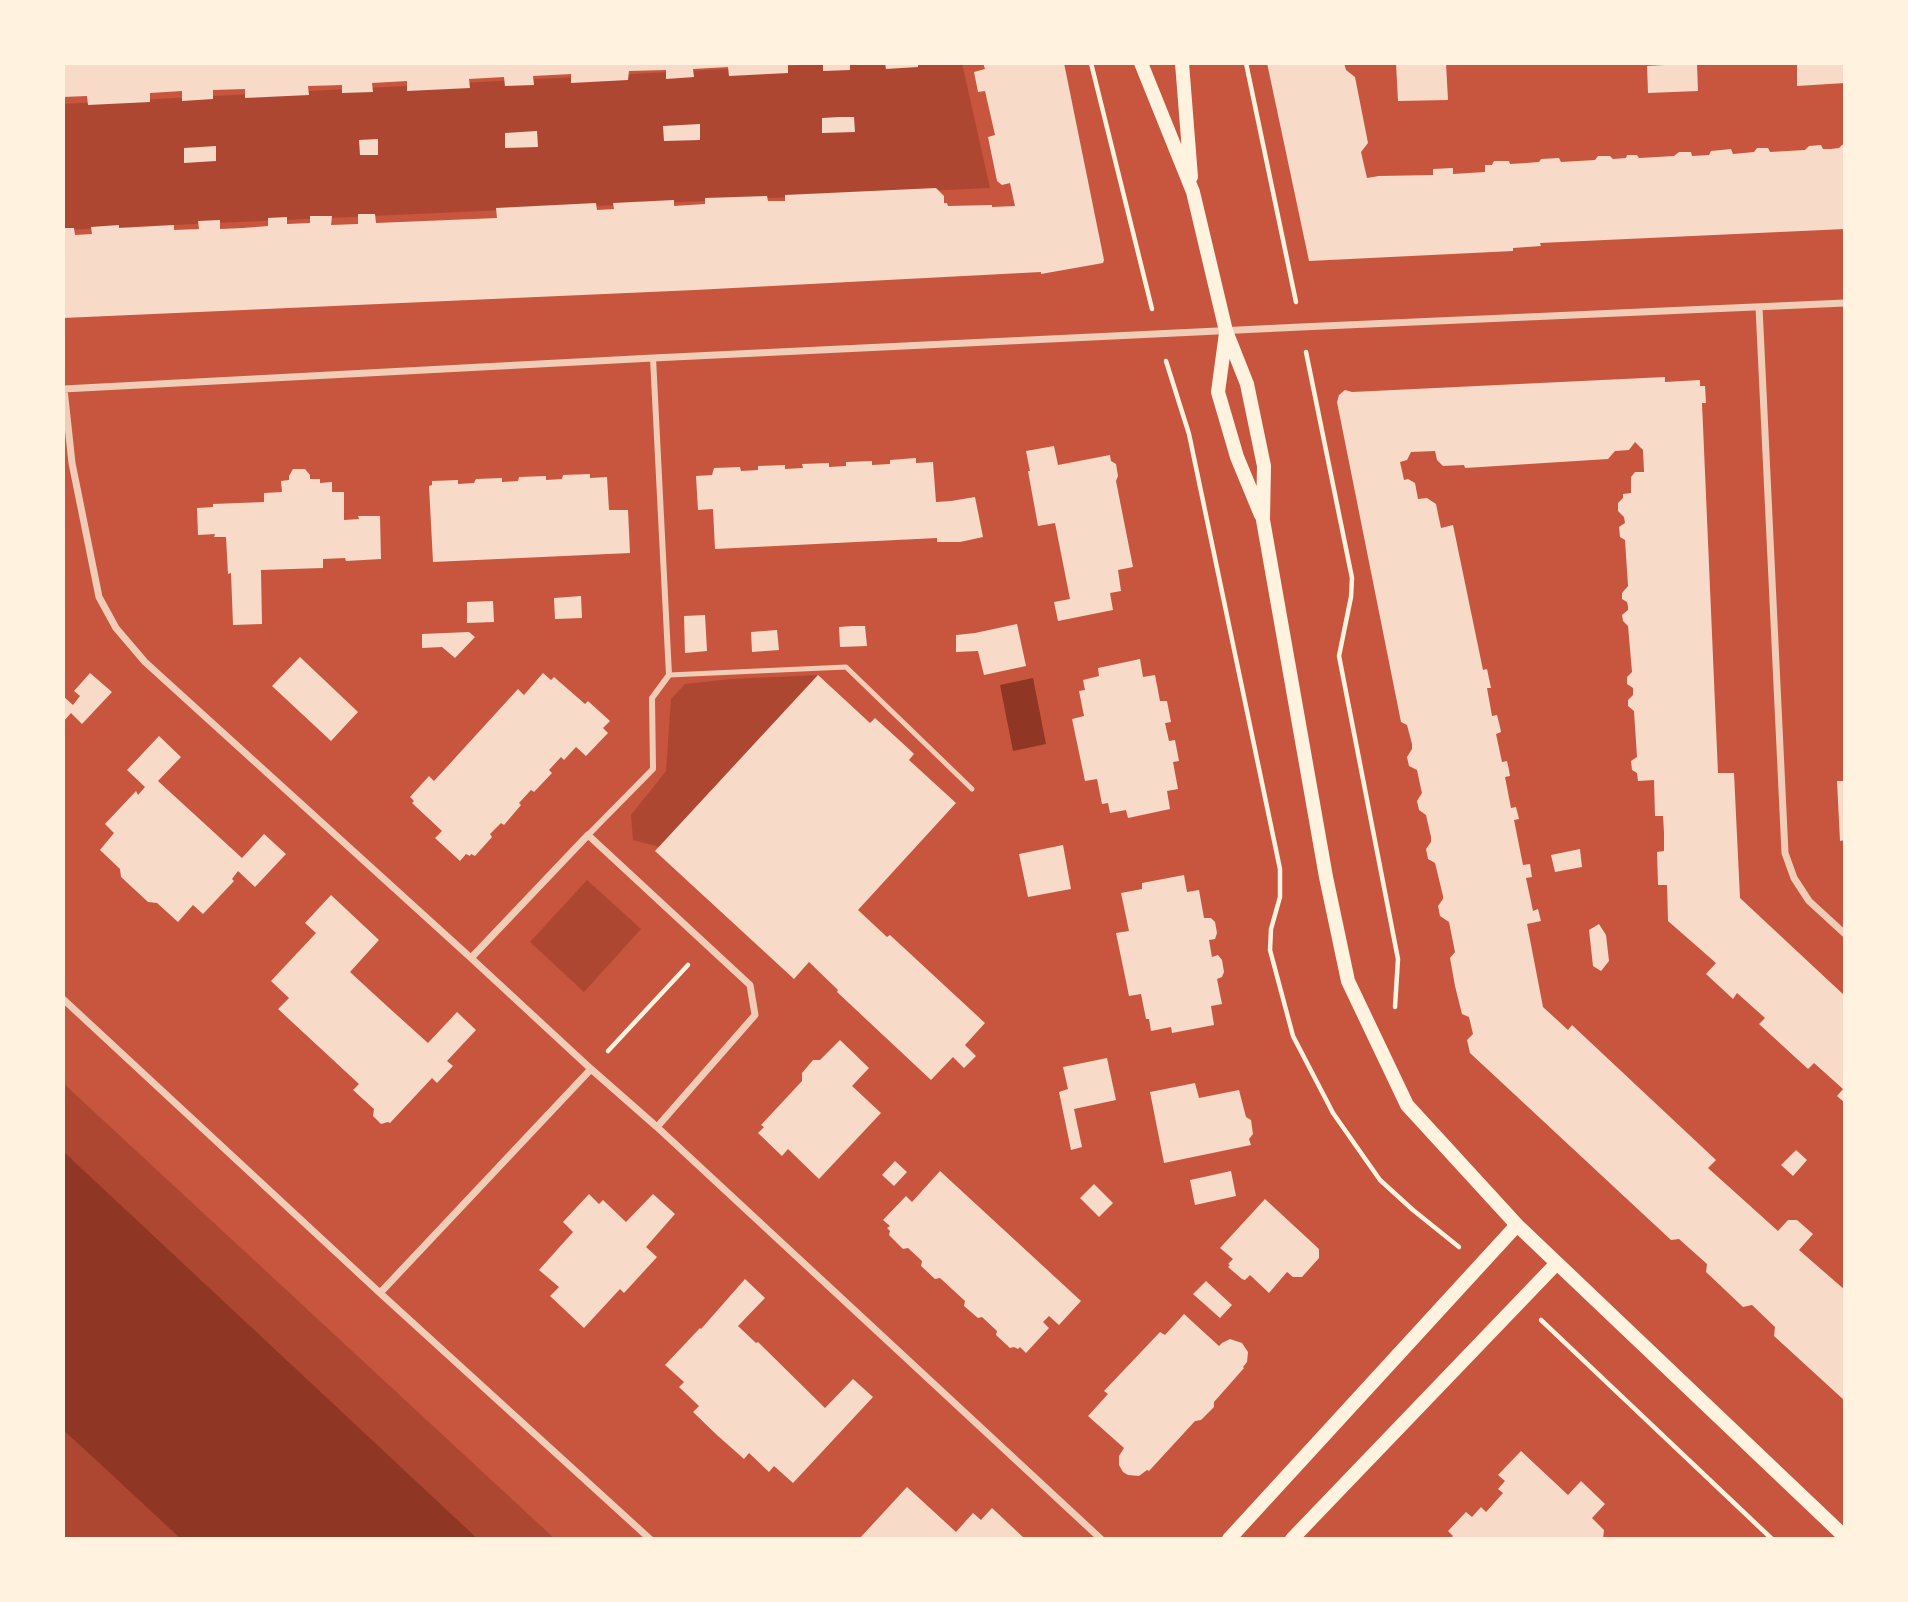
<!DOCTYPE html>
<style>
body{margin:0}
#map{position:relative;width:1908px;height:1602px;overflow:hidden;background:#c8553d;font-family:"Public Sans",sans-serif}
canvas{display:block}
.frame{position:absolute;inset:0;border:65px solid #fff3e0;pointer-events:none}
</style>
<div id="map">
<canvas width="1908" height="1602"></canvas>
<div class="frame"></div>
</div>
<script>
const context = document.querySelector('canvas').getContext('2d');
context.lineJoin = 'round';
function fill(path, color) { context.fillStyle = color; context.fill(path, 'evenodd'); }
const poly = rows => new Path2D(rows.map(r => 'M' + r).join(''));
function strokePath(path, color, width, dash) { context.strokeStyle = color; context.lineWidth = width; context.lineCap = dash ? 'butt' : 'round'; context.setLineDash(dash || []); context.stroke(path); }
fill(poly([
 [841,63,962,63,990,188,63,230,63,104],
 [818,675,660,847,633,840,631,815,666,771,671,699,685,684,731,679],
 [587,880,641,929,584,992,530,942],
 [63,1083,555,1539,478,1539,63,1151],
 [63,1352,253,1539,63,1539]
]), '#ae4732');
fill(poly([
 [1033,678,1046,744,1013,751,1000,685],
 [63,1151,478,1539,181,1539,82,1447,63,1430]
]), '#8f3625');
fill(poly([
 [63,63,788,63,788,73,729,76,728,67,693,69,694,77,666,79,666,70,629,71,628,80,571,83,571,74,533,76,534,85,505,86,504,77,469,79,470,88,407,91,407,81,372,83,373,92,342,93,342,85,308,86,309,95,245,98,245,89,213,90,213,99,182,101,182,91,150,93,150,102,88,105,87,96,63,97],
 [823,63,850,63,850,70,823,71],
 [885,63,918,63,918,67,886,69],
 [983,63,1064,63,1104,260,1103,263,1041,274,1041,272,695,290,63,318,63,228,74,228,75,235,92,234,91,227,119,225,119,228,174,225,174,230,199,229,198,221,220,220,220,229,243,228,268,226,268,218,287,217,287,224,310,223,310,216,332,216,331,225,358,224,358,214,375,214,376,223,497,218,496,208,596,203,597,210,614,209,613,203,674,200,674,206,705,204,705,198,767,196,768,201,785,201,785,195,936,188,944,196,944,203,947,203,948,206,992,205,992,207,1015,206,1010,183,1002,185,997,181,988,137,995,135,985,91,978,92,974,72,985,69],
 [1267,63,1344,63,1346,70,1355,77,1368,143,1361,152,1367,178,1379,176,1433,175,1433,169,1453,168,1453,174,1485,172,1485,165,1492,165,1494,161,1509,161,1510,164,1526,163,1539,162,1541,159,1559,158,1561,162,1595,160,1598,156,1610,156,1613,159,1626,158,1627,155,1637,155,1639,158,1657,157,1674,156,1679,152,1691,152,1692,156,1709,155,1711,151,1731,149,1733,154,1754,152,1757,148,1768,148,1770,152,1805,150,1809,146,1821,145,1823,149,1831,149,1839,148,1842,145,1845,144,1845,229,1540,243,1541,246,1513,248,1513,251,1309,261],
 [1396,63,1446,63,1448,100,1398,101],
 [1697,63,1698,91,1648,93,1647,66],
 [1797,63,1845,63,1845,83,1797,86],
 [839,117,854,117,855,132,822,133,822,118],
 [700,124,700,140,664,141,663,126],
 [537,131,538,147,505,148,505,133],
 [378,139,378,155,360,155,359,140],
 [216,146,216,161,184,163,184,148],
 [1665,377,1665,382,1700,380,1700,386,1705,386,1706,403,1702,403,1718,773,1734,773,1740,898,1845,996,1845,1103,1837,1096,1843,1089,1814,1063,1808,1069,1759,1024,1765,1018,1737,993,1733,999,1706,974,1716,963,1668,921,1667,885,1658,885,1657,852,1664,851,1664,833,1663,816,1655,816,1654,780,1638,781,1637,773,1632,770,1631,761,1637,757,1634,711,1628,706,1628,700,1633,695,1633,688,1627,684,1627,677,1632,672,1628,626,1623,621,1622,615,1628,610,1628,606,1627,602,1622,599,1622,593,1628,586,1625,540,1620,537,1619,527,1625,523,1624,517,1618,511,1618,503,1623,498,1623,494,1631,493,1631,477,1635,472,1644,472,1643,450,1635,442,1629,450,1615,451,1608,459,1465,468,1464,465,1443,466,1437,460,1435,451,1411,452,1407,460,1400,462,1404,480,1408,479,1415,483,1418,499,1427,498,1436,504,1441,528,1453,525,1483,670,1487,669,1491,688,1487,688,1492,716,1497,715,1500,727,1501,732,1496,734,1502,762,1507,761,1509,770,1510,776,1505,777,1511,808,1516,807,1519,819,1514,820,1523,865,1530,864,1532,877,1526,878,1533,911,1538,909,1541,921,1527,924,1543,1007,1568,1030,1572,1025,1716,1160,1708,1168,1778,1231,1788,1220,1797,1220,1813,1234,1799,1250,1845,1290,1845,1401,1774,1336,1775,1327,1752,1305,1743,1307,1706,1272,1707,1264,1679,1239,1671,1240,1470,1053,1467,1040,1473,1034,1469,1017,1462,1014,1455,986,1450,958,1455,952,1449,922,1440,916,1438,906,1443,899,1443,896,1436,867,1435,863,1428,859,1426,849,1431,842,1431,837,1426,815,1419,810,1417,801,1422,793,1421,789,1417,770,1409,766,1407,757,1412,749,1412,744,1407,725,1401,722,1337,402,1339,395,1345,390,1352,392],
 [1054,446,1058,465,1110,455,1111,461,1116,464,1118,476,1116,481,1133,567,1118,570,1121,591,1110,593,1113,610,1058,621,1054,602,1070,599,1055,523,1038,526,1028,471,1030,471,1026,451],
 [916,458,916,463,933,462,936,502,951,501,975,497,983,537,960,542,937,542,937,538,715,549,713,509,698,510,696,476,712,475,714,468,740,467,741,471,758,470,758,466,785,465,785,469,803,468,802,464,829,463,829,467,846,466,846,462,872,461,872,465,890,464,890,460],
 [293,469,305,469,310,475,310,479,320,479,320,483,332,482,332,492,344,492,344,520,359,519,358,516,380,516,381,559,346,561,345,558,323,559,323,568,261,570,262,624,233,625,231,573,228,574,226,537,214,537,215,534,198,535,197,508,213,507,213,504,264,502,264,493,282,492,281,481,289,480,289,476],
 [590,474,590,478,607,477,609,510,628,510,630,553,433,562,429,486,432,485,432,481,458,480,458,484,474,483,476,479,502,478,502,482,518,481,519,477,546,476,546,480,562,479,563,475],
 [581,596,582,618,555,619,554,598],
 [493,601,494,622,467,623,467,602],
 [705,615,707,651,685,653,684,616],
 [1017,624,1026,666,984,675,978,651,956,652,956,635,975,633],
 [853,626,865,626,867,646,840,647,839,627],
 [777,630,779,650,752,652,751,632],
 [469,632,475,637,455,658,442,647,422,648,422,634],
 [300,657,358,712,331,741,272,686],
 [1140,659,1143,677,1155,675,1160,701,1167,701,1171,722,1165,723,1169,741,1175,740,1179,761,1173,762,1178,789,1167,791,1170,809,1128,818,1126,810,1110,813,1108,803,1102,804,1097,779,1085,781,1072,719,1084,716,1079,691,1085,690,1083,680,1099,676,1098,668],
 [90,673,112,692,82,724,71,713,63,722,63,696,73,705,80,696,74,691],
 [543,673,551,680,554,677,585,704,588,701,610,721,603,728,608,733,586,756,576,747,564,760,561,757,549,770,552,773,534,792,531,790,519,803,521,805,504,825,501,823,490,834,492,837,475,856,471,854,470,856,466,854,460,861,435,838,442,831,412,803,414,801,410,797,429,776,434,781,518,689,524,695],
 [818,675,870,723,875,718,910,750,914,754,909,760,956,803,858,910,887,937,890,935,985,1023,965,1045,976,1056,964,1068,953,1057,931,1080,837,992,838,990,809,962,794,979,655,851],
 [159,736,181,757,158,781,242,858,264,834,286,854,255,887,238,871,232,879,234,881,203,914,193,905,178,922,157,903,148,902,121,877,120,869,100,850,114,833,105,824,136,791,138,795,145,787,127,770],
 [1837,781,1845,781,1845,840,1840,841],
 [1063,845,1071,889,1028,897,1019,854],
 [1580,849,1582,867,1555,872,1551,855],
 [1184,875,1187,892,1199,890,1204,918,1211,918,1215,922,1217,933,1215,939,1209,940,1212,957,1218,955,1222,960,1224,972,1222,977,1217,979,1222,1004,1211,1006,1214,1025,1172,1033,1171,1027,1151,1031,1149,1019,1146,1019,1141,994,1129,996,1116,933,1129,931,1121,893,1142,889,1142,883],
 [331,895,379,940,350,972,388,1007,428,1043,457,1012,476,1030,447,1061,453,1066,437,1083,432,1078,390,1123,388,1122,381,1124,373,1116,374,1109,353,1090,359,1084,278,1009,289,998,271,981,316,933,305,923],
 [1599,924,1606,935,1609,961,1601,971,1593,966,1589,930],
 [840,1040,869,1068,852,1086,881,1113,819,1179,788,1149,782,1156,758,1133,764,1127,761,1125,802,1081,802,1073,813,1060,820,1060],
 [1107,1058,1116,1100,1074,1109,1082,1147,1071,1150,1059,1092,1068,1089,1063,1067],
 [1195,1083,1199,1098,1239,1090,1246,1117,1251,1120,1253,1134,1249,1139,1251,1145,1164,1163,1150,1092],
 [1796,1150,1807,1160,1793,1176,1781,1165],
 [895,1161,907,1172,894,1186,882,1175],
 [940,1171,1081,1301,1059,1325,1049,1316,1043,1322,1049,1328,1026,1353,1020,1347,1018,1349,1014,1347,1010,1348,996,1335,997,1331,982,1317,978,1318,964,1306,965,1301,940,1278,935,1279,921,1266,922,1261,908,1248,903,1249,889,1235,890,1231,887,1228,890,1226,883,1220,906,1196,912,1202],
 [1231,1171,1236,1196,1195,1205,1190,1180],
 [1094,1184,1113,1203,1099,1217,1080,1198],
 [589,1194,599,1204,603,1200,626,1222,653,1194,675,1214,646,1247,657,1257,624,1293,620,1289,584,1328,550,1296,559,1287,539,1270,573,1232,563,1222],
 [1265,1199,1319,1249,1319,1258,1302,1277,1293,1277,1287,1272,1269,1293,1250,1275,1245,1280,1242,1279,1228,1267,1230,1265,1228,1264,1233,1259,1220,1248],
 [745,1279,765,1298,738,1326,756,1343,758,1342,825,1408,853,1379,873,1397,793,1483,774,1466,769,1472,749,1453,744,1459,718,1436,693,1412,699,1406,679,1387,684,1382,665,1365,700,1328,701,1329],
 [1206,1281,1232,1305,1220,1318,1193,1294],
 [1184,1314,1219,1346,1222,1343,1230,1339,1242,1343,1248,1352,1247,1362,1243,1367,1244,1368,1214,1402,1214,1407,1201,1420,1195,1421,1149,1471,1147,1470,1139,1476,1128,1475,1123,1472,1119,1465,1119,1456,1124,1448,1088,1416,1108,1394,1104,1391,1160,1332,1165,1335],
 [1521,1451,1568,1495,1581,1481,1605,1504,1592,1518,1604,1530,1603,1539,1451,1538,1453,1536,1448,1531,1466,1512,1472,1517,1481,1507,1486,1512,1503,1493,1498,1489,1505,1481,1498,1475],
 [907,1487,956,1532,973,1513,981,1520,992,1508,1025,1539,859,1539]
]), '#f7dbc8');
strokePath(poly([
 [1091,63,1152,309],
 [1246,63,1296,302],
 [1306,352,1352,578,1351,597,1339,656,1398,959,1395,1007],
 [1166,361,1189,434,1280,869,1280,897,1271,929,1270,950,1293,1036,1333,1113,1380,1180,1413,1210,1459,1247],
 [608,1051,688,965],
 [1541,1320,1772,1539]
]), '#fff3e0', 4.5);
strokePath(poly([
 [669,675,846,667,972,789]
]), '#f1ccb7', 5);
strokePath(poly([
 [588,835,653,769,652,698,669,675,653,358]
]), '#f1ccb7', 6);
strokePath(poly([
 [1759,307,1785,853,1794,878,1809,901,1845,934],
 [63,389,653,358,1301,327,1845,303],
 [64,389,72,463,99,597,116,628,145,662,471,958,591,1069,657,1127,1101,1539],
 [471,958,588,835,750,985,755,1015,657,1127],
 [63,999,380,1293,650,1539],
 [380,1293,591,1069]
]), '#f1ccb7', 7);
strokePath(poly([
 [1141,63,1193,192,1226,331,1247,384,1264,466,1263,520,1326,877,1348,981,1407,1105,1517,1225,1845,1537],
 [1182,63,1191,177],
 [1226,333,1218,392,1237,457,1261,515],
 [1229,1539,1517,1225],
 [1292,1539,1557,1263]
]), '#fff3e0', 14);
</script>
